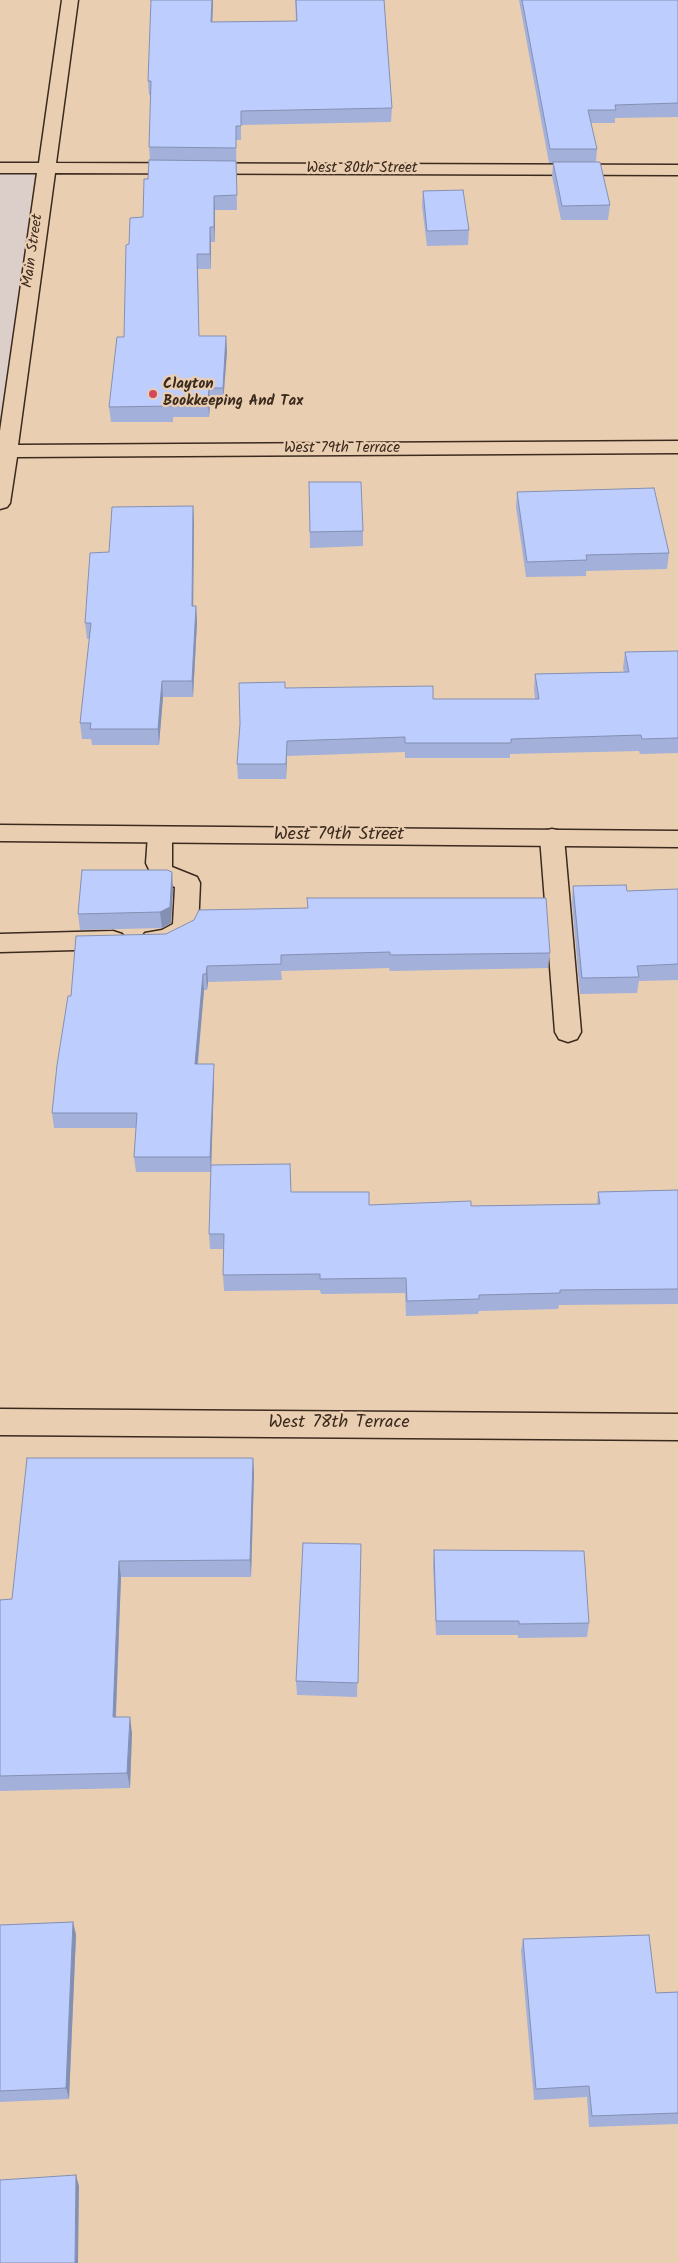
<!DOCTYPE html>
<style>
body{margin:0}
canvas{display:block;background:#eaceb1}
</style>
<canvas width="678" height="2263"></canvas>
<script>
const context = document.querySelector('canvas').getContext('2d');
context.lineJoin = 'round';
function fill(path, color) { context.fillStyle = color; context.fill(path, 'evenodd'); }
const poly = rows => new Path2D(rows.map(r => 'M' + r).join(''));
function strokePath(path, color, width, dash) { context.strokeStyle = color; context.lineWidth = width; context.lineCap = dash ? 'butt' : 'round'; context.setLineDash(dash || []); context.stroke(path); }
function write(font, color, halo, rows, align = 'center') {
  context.font = font + ' Kalam,sans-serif'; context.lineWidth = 4.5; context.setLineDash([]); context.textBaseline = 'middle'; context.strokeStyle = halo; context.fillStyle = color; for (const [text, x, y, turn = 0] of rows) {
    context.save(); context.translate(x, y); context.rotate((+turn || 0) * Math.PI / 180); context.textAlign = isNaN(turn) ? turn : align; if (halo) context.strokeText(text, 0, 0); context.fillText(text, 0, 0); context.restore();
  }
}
fill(poly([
 [0,173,35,174,0,433]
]), '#dccec8');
const lane = poly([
 [160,827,169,829,172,835,172,867,197,877,200,883,198,928,194,934,167,948,145,945,141,939,145,933,162,930,173,924,175,887,153,878,146,863,148,835,151,829,160,827],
 [552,829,561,831,564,837,581,1032,577,1039,568,1042,559,1039,555,1032,540,837,543,831,552,829],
 [113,931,122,934,126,940,122,946,113,949,0,952,0,934,113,931]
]);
const street = poly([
 [62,0,78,0,56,163,678,165,678,175,55,173,18,445,678,441,678,453,17,457,10,503,7,507,0,509,0,431,37,173,0,173,0,163,39,163,62,0],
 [0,1409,678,1414,678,1440,0,1435,0,1409]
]);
const secondary = poly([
 [0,825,678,831,678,847,0,841,0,825]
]);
strokePath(lane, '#3b2a1e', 3);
strokePath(street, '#3b2a1e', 3);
strokePath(secondary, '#3b2a1e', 3);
fill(lane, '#eaceb1');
fill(street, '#eaceb1');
fill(secondary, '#eaceb1');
fill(poly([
 [213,0,212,22,296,21,295,0,384,0,392,108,391,122,241,125,241,140,236,140,237,210,215,210,215,242,211,242,211,269,198,269,199,336,226,336,227,352,223,403,210,404,209,417,173,417,173,422,111,422,109,407,124,337,129,244,143,217,148,179,150,160,149,147,151,95,149,95,148,81],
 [519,0,678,0,678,117,615,118,615,123,591,123,597,149,596,162,610,205,608,220,561,220,552,176,553,163,549,163],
 [423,191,469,230,468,245,427,246,422,206],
 [309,482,363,531,363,546,310,548],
 [517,492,669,553,667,569,586,571,586,576,526,577,516,507],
 [193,506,194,522,193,606,196,606,197,622,193,697,163,697,159,745,92,745,91,739,82,739,80,723,90,639,87,639,85,623,109,552],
 [678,651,678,753,640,754,639,751,510,754,510,758,405,758,405,752,287,756,286,779,238,779,237,764,285,688,433,699,535,699,534,690,535,674,624,672,623,668,625,652],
 [573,886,627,891,678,889,678,980,639,981,637,993,580,994,572,902],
 [173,888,171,923,162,928,80,930,78,914],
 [76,936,550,953,548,968,390,971,389,968,281,971,282,980,208,982,207,990,204,990,198,1064,214,1080,211,1172,136,1172,134,1157,136,1128,54,1128,52,1113,71,996],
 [678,1190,678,1304,559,1305,558,1309,479,1311,478,1314,406,1316,405,1293,321,1294,320,1290,224,1291,223,1275,224,1249,210,1249,209,1234,291,1192,369,1205,471,1206,597,1204,598,1192],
 [253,1458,254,1475,251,1577,121,1577,116,1717,132,1733,130,1788,0,1791,0,1600,12,1599],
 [361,1544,357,1697,297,1695,296,1681],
 [434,1550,589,1623,587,1637,518,1638,518,1635,436,1635,433,1565],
 [73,1922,76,1935,69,2099,0,2102,0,1925],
 [523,1939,656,1993,678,1992,678,2124,589,2127,587,2097,534,2100,521,1951]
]), '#a3b0da');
fill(poly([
 [212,0,213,0,212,35,211,22],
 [214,196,215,210,215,242,214,227],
 [210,227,211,242,211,269,210,254],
 [226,336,227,352,223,403,223,388],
 [209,388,210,404,209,417,208,401],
 [193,506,194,522,193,622,192,606],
 [196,606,197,622,193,697,192,681],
 [162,681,163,697,159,745,158,729],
 [287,741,287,756,286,779,286,764],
 [172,872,173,888,171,923,162,928,160,912],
 [207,966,208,982,207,990,206,974],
 [203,974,204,990,196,1080,195,1064],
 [214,1064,214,1080,211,1172,210,1157],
 [253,1458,254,1475,251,1577,250,1560],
 [119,1561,121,1577,115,1733,113,1717],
 [130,1717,132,1733,130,1788,127,1773],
 [73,1922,76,1935,69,2099,66,2088],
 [76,2175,79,2186,78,2263,75,2263]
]), '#8490b2');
const building = poly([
 [151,0,212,0,211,22,297,21,296,0,384,0,392,108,241,111,241,126,236,126,236,148,149,147,151,81,148,81,151,0],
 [522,0,678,0,678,103,615,105,616,110,588,110,597,149,550,149,522,0],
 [149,160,236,161,237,195,214,196,214,227,210,227,210,254,197,254,199,336,226,336,223,388,209,388,208,401,172,401,172,406,109,407,117,337,124,337,126,245,129,244,130,218,143,217,144,179,148,179,149,160],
 [553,162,600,162,610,205,562,206,553,162],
 [463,190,469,230,427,231,423,191,463,190],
 [309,482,361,482,363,531,310,532,309,482],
 [654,488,669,553,586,555,587,560,527,562,517,492,654,488],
 [193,506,192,606,196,606,192,681,162,681,158,729,90,729,91,723,80,723,91,623,85,623,90,553,109,552,112,507,193,506],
 [678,651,678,738,642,739,641,735,511,739,511,743,405,743,405,737,287,741,286,764,237,764,240,724,239,683,285,682,285,688,433,686,433,699,539,699,535,674,629,672,625,652,678,651],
 [82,870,167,870,172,872,170,907,160,912,78,914,82,870],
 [626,885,627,891,678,889,678,964,637,966,639,977,582,978,573,886,626,885],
 [307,898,546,898,550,953,390,955,390,952,281,955,281,964,207,966,206,974,203,974,195,1064,214,1064,210,1157,134,1157,137,1113,52,1113,57,1065,68,996,71,996,76,936,166,934,194,920,199,910,308,908,307,898],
 [290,1164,291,1192,369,1192,369,1205,471,1201,471,1206,600,1204,598,1192,678,1190,678,1289,560,1290,560,1293,479,1295,479,1299,407,1301,406,1278,320,1279,320,1274,223,1275,224,1234,209,1234,211,1165,290,1164],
 [27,1458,253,1458,250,1560,119,1561,113,1717,130,1717,127,1773,0,1776,0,1600,12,1599,27,1458],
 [303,1543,361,1544,358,1683,296,1681,303,1543],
 [434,1550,584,1551,589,1623,519,1624,519,1621,436,1621,434,1550],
 [73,1922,66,2088,0,2091,0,1925,73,1922],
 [649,1935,656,1993,678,1992,678,2113,592,2116,589,2086,536,2089,523,1939,649,1935],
 [76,2175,75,2263,0,2263,0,2180,76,2175]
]);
fill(building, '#bdcdfe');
strokePath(building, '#8490b2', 1);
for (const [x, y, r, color] of [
 [153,394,5,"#d1495b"]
]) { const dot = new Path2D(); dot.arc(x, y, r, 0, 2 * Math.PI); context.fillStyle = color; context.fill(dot); strokePath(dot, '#eaceb1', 2); }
write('15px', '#3b2a1e', '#eaceb1', [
 ["West 80th Street",362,169],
 ["Main Street",34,251,-82],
 ["West 79th Terrace",342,449]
]);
write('bold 15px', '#3b2a1e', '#eaceb1', [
 ["Clayton",163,385],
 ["Bookkeeping And Tax",163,402]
], 'left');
write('18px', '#3b2a1e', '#eaceb1', [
 ["West 79th Street",339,836],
 ["West 78th Terrace",339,1424]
]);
</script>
